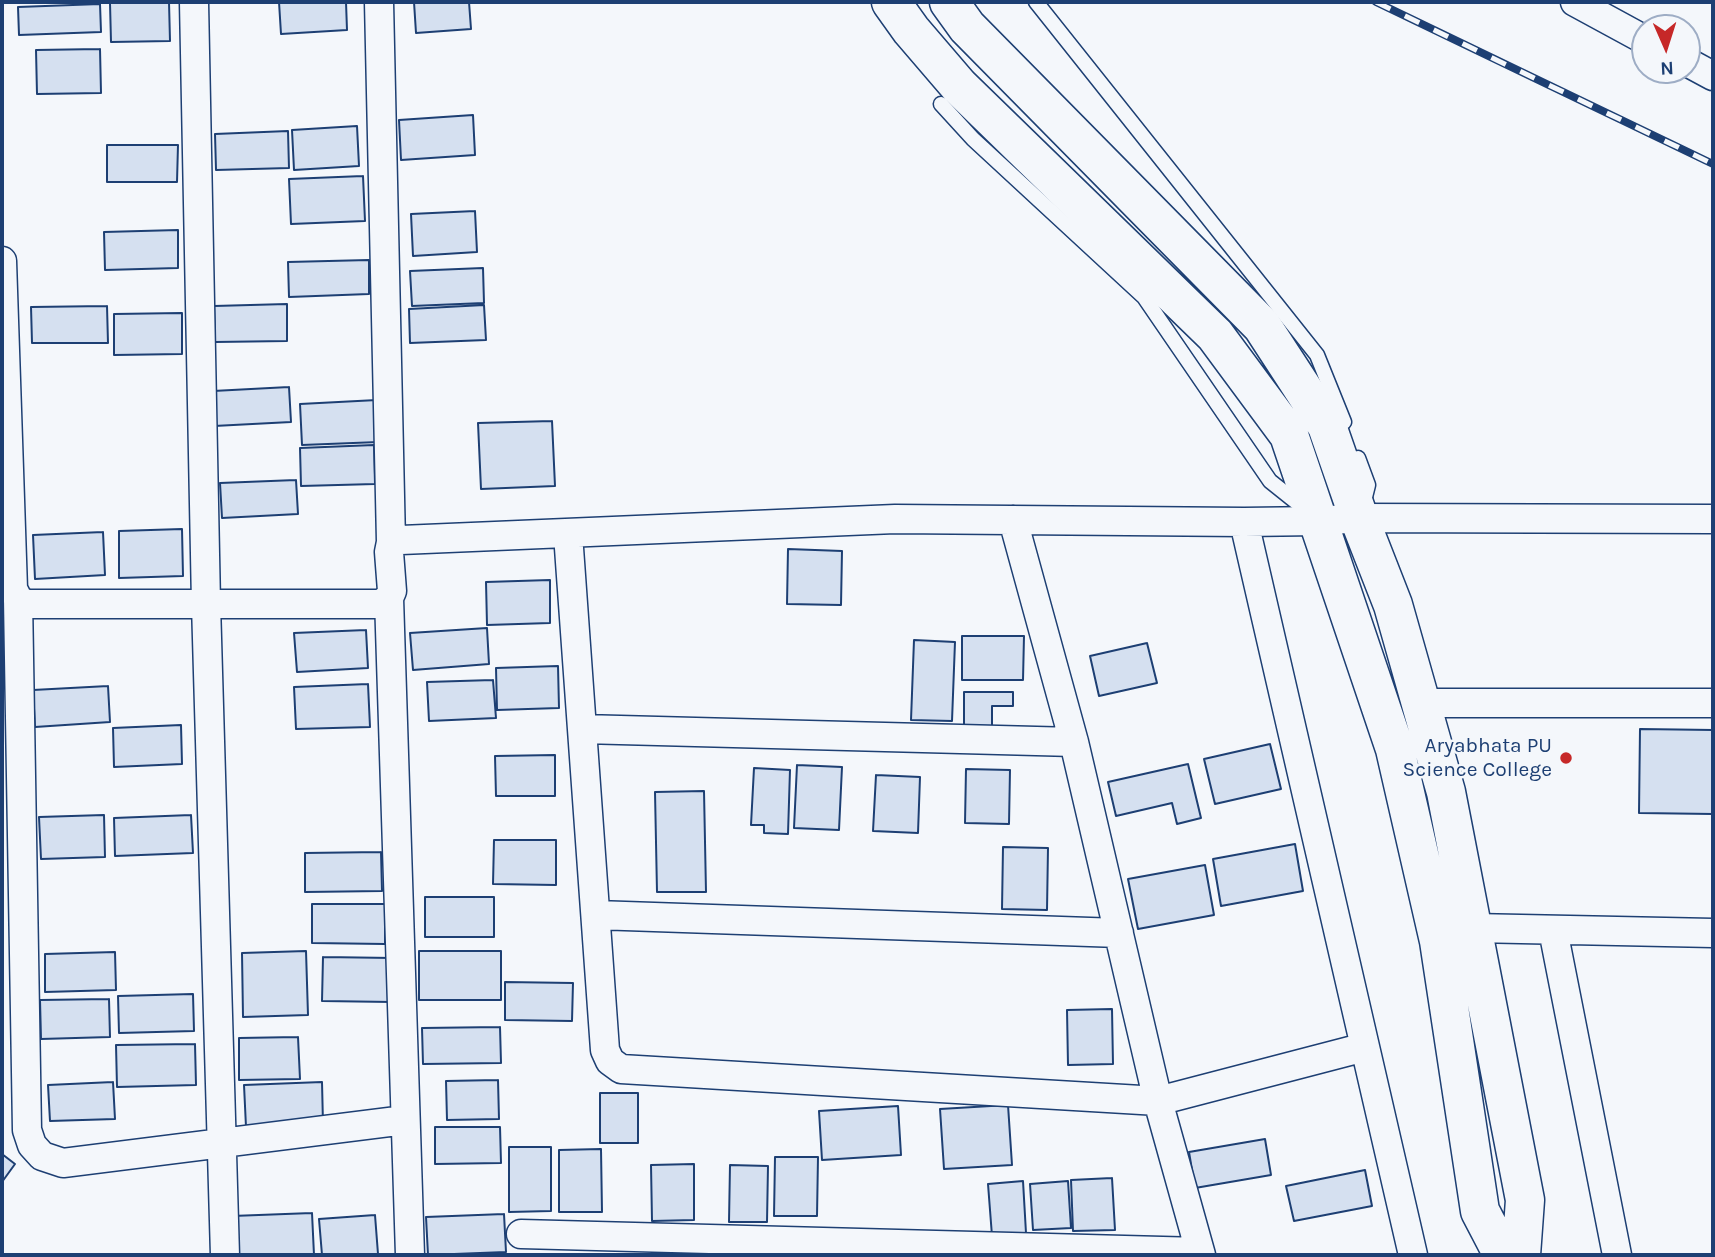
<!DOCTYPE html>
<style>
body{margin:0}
#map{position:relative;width:1715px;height:1257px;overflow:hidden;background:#f4f7fb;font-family:Karla,sans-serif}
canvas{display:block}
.frame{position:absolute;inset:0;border:4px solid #1d3f73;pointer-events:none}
.north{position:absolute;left:1631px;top:14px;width:70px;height:70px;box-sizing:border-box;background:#f4f7fb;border:2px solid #9eadc5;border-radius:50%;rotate:177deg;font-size:19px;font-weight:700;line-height:28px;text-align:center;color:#1d3f73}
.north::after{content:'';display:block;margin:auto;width:24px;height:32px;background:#c62828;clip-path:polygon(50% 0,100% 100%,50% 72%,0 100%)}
</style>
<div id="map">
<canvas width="1715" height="1257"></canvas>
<div class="frame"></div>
<div class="north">N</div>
</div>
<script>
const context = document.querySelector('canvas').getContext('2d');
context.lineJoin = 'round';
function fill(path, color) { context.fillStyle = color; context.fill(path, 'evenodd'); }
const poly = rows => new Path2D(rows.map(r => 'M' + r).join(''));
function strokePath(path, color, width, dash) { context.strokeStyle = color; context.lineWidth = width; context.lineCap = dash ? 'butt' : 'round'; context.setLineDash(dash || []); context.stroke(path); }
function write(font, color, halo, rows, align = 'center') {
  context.font = font + ' Karla,sans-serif'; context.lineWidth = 5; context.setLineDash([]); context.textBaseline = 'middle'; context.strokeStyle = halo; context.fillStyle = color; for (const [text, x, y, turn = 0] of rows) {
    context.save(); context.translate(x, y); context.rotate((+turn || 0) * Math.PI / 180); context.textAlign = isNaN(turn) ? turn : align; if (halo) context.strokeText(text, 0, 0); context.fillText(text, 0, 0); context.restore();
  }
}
const building = poly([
 [169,2,170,41,111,42,110,3,169,2],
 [279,2,346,2,347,30,281,34,279,2],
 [414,2,469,2,471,29,416,33,414,2],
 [100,4,101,32,19,35,18,7,100,4],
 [100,49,101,93,37,94,36,50,100,49],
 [473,115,475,155,401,160,399,120,473,115],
 [357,126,359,166,294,170,292,130,357,126],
 [288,131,289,168,216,170,215,134,288,131],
 [107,145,178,145,177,182,107,182,107,145],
 [363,176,365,221,291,224,289,179,363,176],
 [475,211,477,252,413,256,411,214,475,211],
 [178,230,178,268,105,270,104,232,178,230],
 [369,260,369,294,289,297,288,262,369,260],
 [483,268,484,303,412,306,410,271,483,268],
 [287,304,287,341,215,342,214,306,287,304],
 [484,305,486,340,410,343,409,309,484,305],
 [107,306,108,343,32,343,31,307,107,306],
 [182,313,182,354,114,355,114,314,182,313],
 [289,387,291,422,214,426,213,391,289,387],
 [377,400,379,442,302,445,300,404,377,400],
 [552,421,555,486,481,489,478,423,552,421],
 [374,445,375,484,301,486,300,448,374,445],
 [296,480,298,514,222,518,220,483,296,480],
 [182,529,183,576,119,578,119,531,182,529],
 [103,532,105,575,35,579,33,535,103,532],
 [788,549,842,551,841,605,787,604,788,549],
 [550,580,550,623,487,625,486,582,550,580],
 [487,628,489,664,413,670,410,633,487,628],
 [366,630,368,668,297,672,294,633,366,630],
 [962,636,1024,636,1023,680,962,680,962,636],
 [914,640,955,642,952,721,911,720,914,640],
 [1147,643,1157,683,1099,696,1090,656,1147,643],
 [558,666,559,708,497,710,496,668,558,666],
 [493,680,496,718,429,721,427,682,493,680],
 [368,684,370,727,296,729,294,687,368,684],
 [108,686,110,722,35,727,33,690,108,686],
 [964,692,1013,692,1013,706,992,706,992,728,964,728,964,692],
 [181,725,182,764,114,767,113,728,181,725],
 [1640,729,1713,730,1713,814,1639,813,1640,729],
 [1270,744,1281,789,1215,804,1204,759,1270,744],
 [555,755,555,796,496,796,495,756,555,755],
 [1188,764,1201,818,1177,824,1172,803,1116,816,1108,782,1188,764],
 [797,765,842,767,839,830,794,828,797,765],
 [754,768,790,770,788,834,764,833,764,825,751,825,754,768],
 [966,769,1010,770,1009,824,965,823,966,769],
 [876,775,920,777,918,833,873,831,876,775],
 [704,791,706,892,657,892,655,792,704,791],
 [104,815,105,857,41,859,39,817,104,815],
 [191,815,193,853,115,856,114,818,191,815],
 [494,840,556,840,556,885,493,884,494,840],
 [1295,844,1303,891,1221,906,1213,859,1295,844],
 [1003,847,1048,848,1047,910,1002,909,1003,847],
 [381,852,382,891,305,892,305,853,381,852],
 [1205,865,1214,915,1138,929,1128,879,1205,865],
 [425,897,494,897,494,937,425,937,425,897],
 [312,904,385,904,385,944,312,943,312,904],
 [306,951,308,1015,243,1017,242,953,306,951],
 [419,951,501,951,501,1000,419,1000,419,951],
 [115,952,116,990,45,992,45,954,115,952],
 [323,957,393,958,392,1002,322,1001,323,957],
 [505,982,573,983,572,1021,505,1020,505,982],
 [193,994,194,1031,119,1033,118,996,193,994],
 [109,999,110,1037,41,1039,40,1000,109,999],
 [1112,1009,1113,1064,1068,1065,1067,1010,1112,1009],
 [500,1027,501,1063,423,1064,422,1028,500,1027],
 [298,1037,300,1079,239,1080,239,1038,298,1037],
 [195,1044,196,1085,117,1087,116,1045,195,1044],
 [498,1080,499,1119,447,1120,446,1081,498,1080],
 [113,1082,115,1119,50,1121,48,1085,113,1082],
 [322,1082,323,1124,246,1127,244,1085,322,1082],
 [600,1093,638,1093,638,1143,600,1143,600,1093],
 [1008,1105,1012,1165,944,1169,940,1109,1008,1105],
 [898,1106,901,1155,822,1160,819,1111,898,1106],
 [435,1127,500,1127,501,1163,435,1164,435,1127],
 [1265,1139,1271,1175,1195,1188,1189,1152,1265,1139],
 [509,1147,551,1147,551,1211,509,1212,509,1147],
 [601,1149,602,1212,559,1212,559,1150,601,1149],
 [2,1154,15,1164,2,1182,2,1154],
 [775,1157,818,1157,817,1216,774,1216,775,1157],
 [694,1164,694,1220,652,1221,651,1165,694,1164],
 [730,1165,768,1166,767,1222,729,1222,730,1165],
 [1365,1170,1372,1206,1294,1221,1286,1186,1365,1170],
 [1112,1178,1115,1230,1073,1231,1071,1180,1112,1178],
 [1023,1181,1026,1233,992,1236,988,1184,1023,1181],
 [1068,1181,1071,1228,1033,1230,1030,1184,1068,1181],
 [312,1213,314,1255,234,1255,232,1216,312,1213],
 [504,1214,506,1252,428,1255,426,1217,504,1214],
 [375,1215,378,1254,322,1255,319,1219,375,1215]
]);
fill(building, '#d5e0f0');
strokePath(building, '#1d3f73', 2);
const lane = poly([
 [1036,2,1317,355,1344,422],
 [941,104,973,139,1144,297,1270,481,1305,509],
 [1358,458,1368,485,1364,501]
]);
const street = poly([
 [194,2,206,604,225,1255],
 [379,2,391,542],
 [1575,2,1645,40],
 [1687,62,1713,76],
 [2,261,13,589,18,599,26,604,381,604,389,598,392,591,389,552,391,542,401,540,895,519,1244,522,1319,521,1359,518,1713,519],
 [1013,520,1074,742,1158,1101,1201,1255],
 [1244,522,1413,1255],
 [568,534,605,1050,610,1061,621,1069,1158,1101,1365,1047],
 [389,598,410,1255],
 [18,599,27,1130,32,1145,42,1156,63,1163,405,1120],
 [1421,703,1713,703],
 [582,729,1074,742],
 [596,915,1119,933],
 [1473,928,1713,933],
 [1553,930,1617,1255],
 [521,1234,1200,1252]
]);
const primary = poly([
 [891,2,911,30,959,86,1215,335,1289,435,1395,749,1439,941,1480,1211,1503,1255],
 [949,2,967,27,1262,326,1327,426,1359,518,1393,605,1446,792,1525,1200,1521,1255]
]);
strokePath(lane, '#1d3f73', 17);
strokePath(street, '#1d3f73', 31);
strokePath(primary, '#1d3f73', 41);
strokePath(lane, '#f4f7fb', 14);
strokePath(street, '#f4f7fb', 28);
strokePath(primary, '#f4f7fb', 38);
const rail = poly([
 [1376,2,1713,164]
]);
strokePath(rail, '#1d3f73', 8);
strokePath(rail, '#f4f7fb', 5, [16]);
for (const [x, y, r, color] of [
 [1566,758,7,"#c62828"]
]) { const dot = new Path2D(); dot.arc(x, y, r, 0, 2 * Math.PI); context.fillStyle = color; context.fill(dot); strokePath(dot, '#f4f7fb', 2.5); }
write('21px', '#1d3f73', '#f4f7fb', [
 ["Aryabhata PU",1552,746],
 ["Science College",1552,770]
], 'right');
</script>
